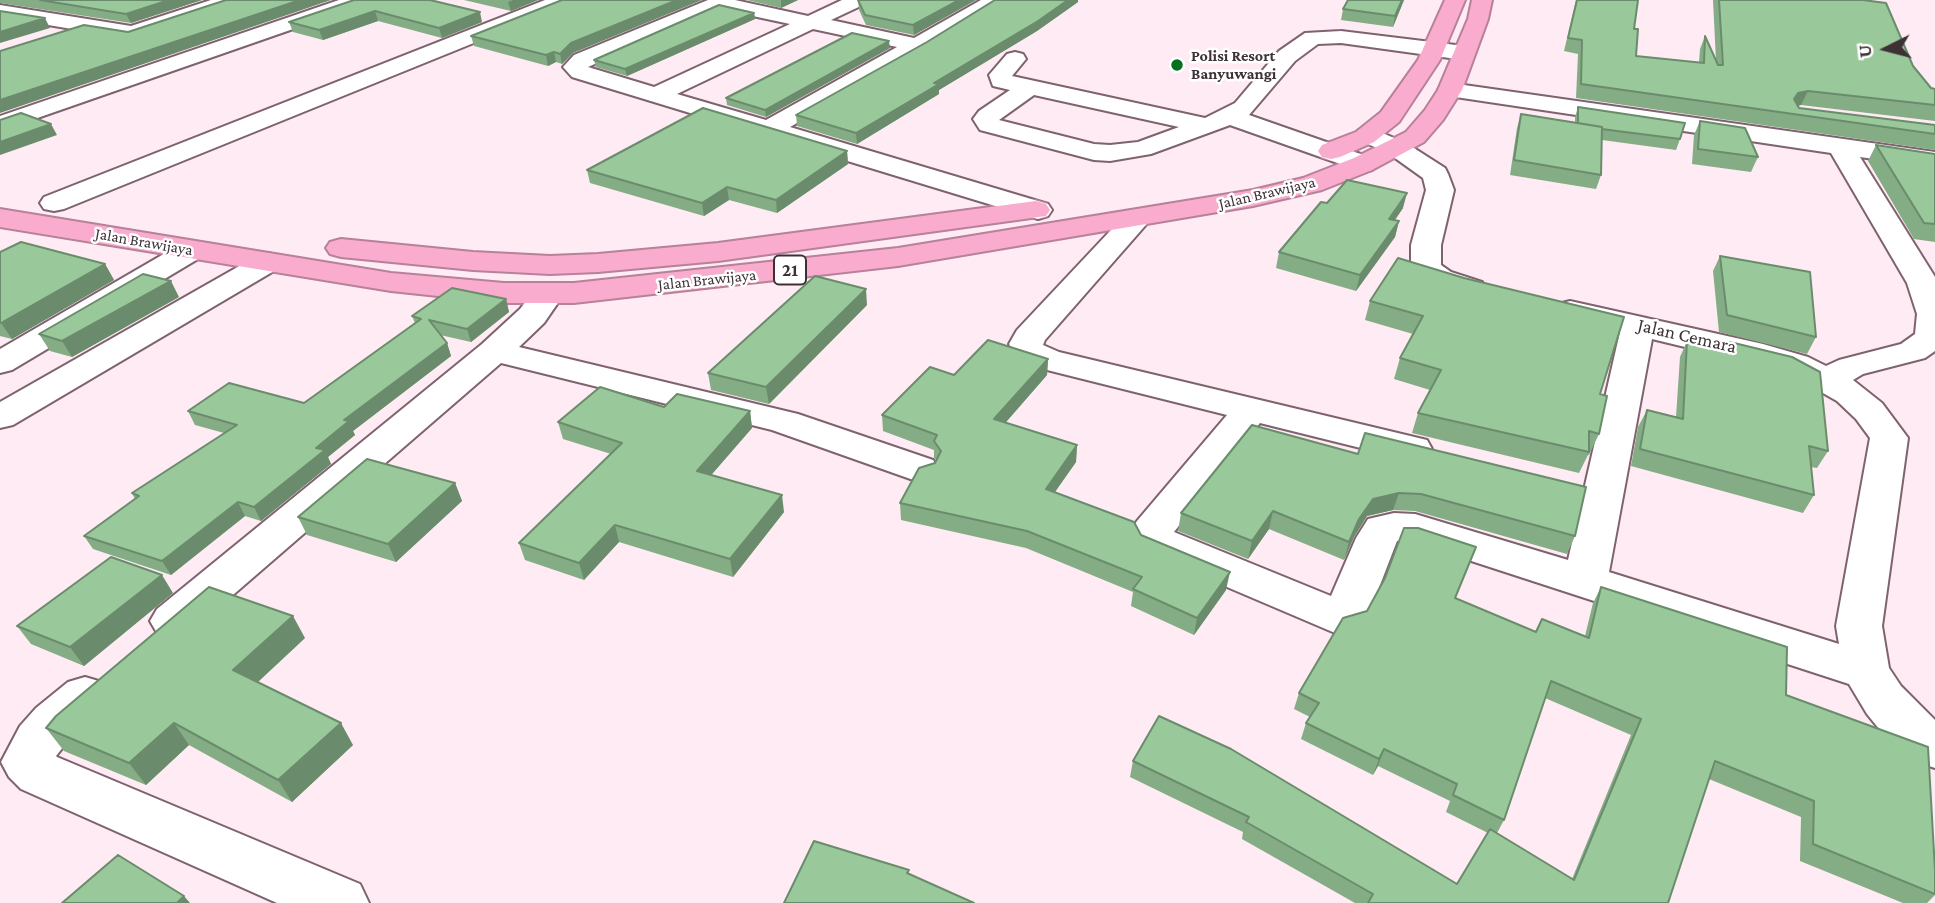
<!DOCTYPE html>
<style>
body{margin:0}
#map{position:relative;width:1935px;height:903px;overflow:hidden;background:#feebf3;font-family:"Crimson Pro",serif}
canvas{display:block}
.north{position:absolute;left:1851px;top:14px;width:70px;height:70px;-webkit-text-stroke:5px #fff;paint-order:stroke;rotate:264deg;font-size:19px;font-weight:700;line-height:28px;text-align:center;color:#3d3136}
.north::after{content:'';display:block;margin:auto;width:24px;height:32px;background:#3d3136;clip-path:polygon(50% 0,100% 100%,50% 72%,0 100%)}
</style>
<div id="map">
<canvas width="1935" height="903"></canvas>
<div class="north">U</div>
</div>
<script>
const context = document.querySelector('canvas').getContext('2d');
context.lineJoin = 'round';
const poly = rows => new Path2D(rows.map(r => 'M' + r).join(''));
function strokePath(path, color, width, dash) { context.strokeStyle = color; context.lineWidth = width; context.lineCap = dash ? 'butt' : 'round'; context.setLineDash(dash || []); context.stroke(path); }
function fill(path, color) { context.fillStyle = color; context.fill(path, 'evenodd'); }
function write(font, color, halo, rows, align = 'center') {
  context.font = font + ' "Crimson Pro",serif'; context.lineWidth = 5; context.setLineDash([]); context.textBaseline = 'middle'; context.strokeStyle = halo; context.fillStyle = color; for (const [text, x, y, turn = 0] of rows) {
    context.save(); context.translate(x, y); context.rotate((+turn || 0) * Math.PI / 180); context.textAlign = isNaN(turn) ? turn : align; if (halo) context.strokeText(text, 0, 0); context.fillText(text, 0, 0); context.restore();
  }
}
const minor = poly([
 [211,0,241,0,238,4,132,39,0,17,0,5,131,26,211,0],
 [339,0,368,0,365,4,0,131,0,116,339,0],
 [545,0,573,0,570,4,64,209,54,211,44,209,40,203,44,197,545,0],
 [708,0,735,0,808,16,842,0,868,0,865,4,831,20,914,38,981,0,1005,0,926,50,790,127,1048,204,1052,210,1048,216,1038,219,1028,216,572,77,563,67,574,55,708,0],
 [720,9,790,24,654,87,588,67,720,9],
 [813,29,897,47,766,120,677,94,813,29],
 [1341,31,1464,46,1472,48,1475,53,1472,58,1464,60,1341,43,1318,44,1295,61,1249,115,1372,158,1376,164,1372,170,1363,172,1230,125,1151,154,1110,161,1094,160,980,130,973,119,979,111,1010,90,993,86,989,75,1007,54,1015,52,1023,54,1026,59,1012,76,1205,118,1235,103,1279,51,1305,33,1341,31],
 [1034,95,1179,127,1138,142,1110,145,1094,144,999,120,1034,95],
 [1450,83,1935,152,1935,168,1860,157,1935,277,1935,351,1925,358,1863,374,1853,380,1882,403,1908,438,1882,626,1889,668,1901,686,1935,720,1935,768,1917,762,1893,746,1867,714,1849,684,1413,542,1397,541,1377,593,1359,626,1335,633,1140,550,1131,531,1137,521,1227,415,1035,367,1017,358,1009,344,1017,330,1127,213,1137,210,1147,213,1151,219,1045,340,1043,345,1059,352,1427,440,1432,449,1427,458,1413,461,1260,423,1174,532,1331,596,1356,538,1368,519,1394,513,1415,514,1568,560,1620,332,1558,318,1554,311,1558,304,1570,301,1763,344,1808,357,1826,366,1839,360,1901,344,1915,334,1917,314,1907,283,1831,153,1442,95,1438,90,1442,85,1450,83],
 [1652,339,1784,371,1837,401,1856,419,1870,438,1836,626,1839,644,1609,572,1652,339],
 [1368,127,1406,143,1445,168,1448,174,1454,190,1441,245,1441,265,1451,272,1482,282,1487,289,1482,296,1471,299,1429,286,1411,268,1411,245,1426,190,1423,178,1388,153,1359,140,1355,135,1359,130,1368,127],
 [192,241,203,244,207,250,203,256,12,370,0,373,0,349,181,244,192,241],
 [268,253,279,256,283,262,279,268,13,425,0,428,0,402,257,256,268,253],
 [548,284,559,287,564,294,544,323,519,347,798,414,933,460,939,469,933,478,919,482,772,430,501,363,189,633,173,638,157,633,150,621,157,609,482,344,520,309,537,287,548,284],
 [85,677,102,682,109,696,102,710,72,736,56,756,57,757,360,884,369,903,277,903,21,789,9,777,1,762,20,726,36,708,68,682,85,677]
]);
const highway = poly([
 [1445,0,1465,0,1440,60,1399,122,1374,142,1340,157,1331,159,1322,157,1318,151,1322,145,1356,132,1381,112,1418,60,1445,0],
 [1472,0,1492,0,1488,19,1462,90,1443,120,1424,142,1372,170,1322,190,1253,206,898,266,574,303,504,303,391,291,0,227,0,209,391,273,504,283,574,283,898,248,1253,190,1303,178,1354,158,1406,132,1425,110,1438,90,1468,19,1472,0],
 [1036,201,1046,204,1050,210,1046,216,718,261,598,272,550,274,473,270,341,257,330,254,326,248,330,242,341,239,473,252,550,256,598,254,718,243,1036,201]
]);
strokePath(minor, '#7e636e', 4);
strokePath(highway, '#b78199', 4);
fill(minor, '#fff');
fill(highway, '#f9acce');
fill(poly([
 [0,0,202,0,131,23,0,3],
 [354,0,482,22,442,38,378,21,323,40,293,32,289,22],
 [464,0,538,0,511,11],
 [747,0,798,0,781,8],
 [858,0,976,0,914,35,866,25,859,10],
 [1404,0,1393,27,1341,20,1343,9],
 [1576,0,1638,0,1634,29,1636,56,1699,63,1700,49,1705,36,1716,61,1713,0,1863,0,1931,88,1935,89,1935,121,1801,105,1798,106,1799,108,1935,125,1935,150,1576,98,1578,54,1564,51],
 [1078,2,1037,31,939,90,939,94,857,144,797,126,796,115,927,42],
 [754,13,755,19,627,76,596,67,594,60],
 [471,36,573,53,562,64,556,62,548,66,474,46],
 [890,48,766,117,727,105,726,98],
 [1578,107,1680,139,1676,150,1602,140,1601,175,1596,189,1510,175,1517,128,1521,114,1575,122,1575,117],
 [1700,121,1758,157,1751,172,1692,164,1694,135],
 [1876,145,1935,154,1935,242,1914,239,1868,161],
 [847,151,848,164,777,213,729,200,704,216,590,183,587,170],
 [1327,203,1403,208,1395,220,1399,221,1395,237,1356,291,1276,268,1279,252],
 [0,252,105,264,114,280,12,339,0,336],
 [1720,256,1816,337,1807,354,1719,332,1713,271],
 [1398,258,1600,394,1599,434,1589,455,1588,455,1579,473,1412,433,1418,413,1430,390,1394,379,1400,358,1413,334,1365,320,1370,301],
 [179,297,72,357,50,351,39,334],
 [506,299,509,312,471,342,440,335,447,343,451,356,353,431,355,435,328,457,331,464,261,521,245,516,171,575,93,549,84,536,135,499,132,493,224,433,195,425,188,411,304,403,415,323,412,316],
 [867,305,769,404,711,390,708,373],
 [1687,341,1726,350,1730,342,1828,451,1817,468,1811,467,1814,495,1803,513,1631,466,1638,427,1647,410,1676,417,1680,357],
 [1048,359,1047,375,1005,423,1077,445,1076,462,1055,492,1141,535,1226,590,1194,635,1131,606,1133,592,1026,548,901,520,900,503,936,460,934,458,934,450,883,431,882,415,954,375],
 [664,407,750,411,752,428,711,475,784,512,733,577,619,542,584,580,525,560,519,543,611,454,563,439,558,422],
 [1252,425,1575,536,1567,554,1415,511,1393,510,1367,516,1354,537,1344,560,1269,529,1248,559,1178,531,1181,513],
 [455,483,462,501,396,562,307,535,298,517],
 [1601,587,1786,695,1935,870,1935,895,1927,903,1903,903,1800,861,1801,817,1709,779,1668,903,1355,903,1242,839,1243,832,1130,777,1133,761,1457,884,1488,833,1446,812,1450,801,1378,766,1373,775,1301,739,1306,723,1310,717,1294,709,1299,693,1367,611,1455,598,1535,632,1542,619,1585,636,1593,603],
 [1545,698,1631,735,1572,879,1497,833,1504,820],
 [173,593,84,666,31,644,17,626],
 [305,638,258,682,353,745,292,802,189,745,146,785,64,751,46,728]
]), '#84ac85');
fill(poly([
 [169,0,202,0,131,23,126,14],
 [300,0,331,0,0,113,0,100],
 [513,0,538,0,511,11,508,2],
 [677,0,702,0,573,53,562,64,560,54,571,43],
 [781,0,798,0,781,8],
 [959,0,976,0,914,35,913,25],
 [1068,0,1078,0,1078,2,1037,31,939,90,939,94,857,144,856,133,934,83],
 [1402,0,1404,0,1393,27,1395,16],
 [375,11,378,21,323,40,319,30],
 [480,12,482,22,442,38,439,28],
 [754,13,755,19,627,76,625,69],
 [45,18,50,28,0,43,0,32],
 [889,41,890,48,766,117,765,110],
 [554,52,556,62,548,66,546,55],
 [1808,91,1801,105,1791,107,1787,114,1794,99,1798,93],
 [51,124,57,135,0,155,0,142],
 [847,151,848,164,777,213,776,200],
 [727,187,729,200,704,216,702,203],
 [1407,193,1403,208,1385,234,1389,219],
 [1399,221,1395,237,1356,291,1360,275],
 [105,264,114,280,12,339,1,323],
 [171,281,179,297,72,357,62,341],
 [866,289,867,305,769,404,766,387],
 [506,299,509,312,471,342,467,329],
 [447,343,451,356,353,431,355,435,328,457,331,464,261,521,254,507,344,420],
 [1048,359,1047,375,994,436,994,419],
 [750,411,752,428,700,488,697,471],
 [1077,445,1076,462,1045,506,1046,489],
 [455,483,462,501,396,562,388,544],
 [1399,493,1393,510,1367,516,1354,537,1344,560,1349,542,1359,519,1373,499],
 [782,495,784,512,733,577,730,559],
 [238,502,245,516,171,575,162,561],
 [1273,511,1269,529,1248,559,1252,541],
 [615,525,619,542,584,580,579,563],
 [1230,572,1226,590,1194,635,1197,618],
 [162,575,173,593,84,666,70,647],
 [293,616,305,638,247,692,233,670],
 [174,723,189,745,146,785,129,763],
 [341,723,353,745,292,802,278,780],
 [1384,749,1378,766,1373,775,1379,759],
 [184,896,190,903,177,903]
]), '#6b8c6c');
const building = poly([
 [40,0,169,0,126,14,40,0],
 [226,0,300,0,0,100,0,51,84,25,128,32,226,0],
 [354,0,430,0,480,12,439,28,375,11,319,30,289,22,354,0],
 [562,0,677,0,571,43,560,54,554,52,546,55,471,36,562,0],
 [858,0,959,0,913,25,865,15,858,0],
 [995,0,1068,0,1038,21,934,83,939,84,856,133,796,115,927,42,995,0],
 [1348,0,1402,0,1395,16,1343,9,1348,0],
 [1577,0,1638,0,1634,29,1638,29,1636,56,1704,63,1705,36,1718,65,1723,65,1719,0,1863,0,1886,3,1913,66,1931,88,1935,89,1935,105,1808,91,1798,93,1794,99,1799,108,1935,125,1935,134,1581,84,1582,40,1568,38,1577,0],
 [719,5,754,13,625,69,594,60,719,5],
 [0,11,45,18,0,32,0,11],
 [852,33,889,41,765,110,726,98,852,33],
 [1578,107,1685,123,1680,139,1617,131,1602,129,1602,127,1578,123,1578,107],
 [703,108,847,151,776,200,727,187,702,203,587,170,703,108],
 [21,113,51,124,0,142,0,120,21,113],
 [1521,114,1602,127,1601,175,1514,160,1521,114],
 [1700,121,1745,128,1758,157,1698,149,1700,121],
 [1876,145,1935,154,1935,224,1924,223,1876,145],
 [1347,180,1407,193,1389,219,1399,221,1360,275,1279,252,1321,202,1327,203,1347,180],
 [21,242,105,264,1,323,0,322,0,252,21,242],
 [1720,256,1810,272,1816,337,1727,315,1720,256],
 [1398,258,1464,278,1624,317,1600,394,1607,396,1599,434,1589,431,1589,452,1418,413,1441,370,1400,358,1423,316,1370,301,1398,258],
 [143,274,171,281,62,341,39,334,143,274],
 [815,276,866,289,766,387,708,373,815,276],
 [452,288,506,299,467,329,429,320,447,343,344,420,349,421,316,448,325,450,254,507,238,502,162,561,84,536,139,496,132,493,237,425,188,411,229,383,304,403,421,319,412,316,452,288],
 [988,340,1048,359,994,419,1077,445,1046,489,1134,522,1141,535,1230,572,1197,618,1133,589,1142,577,1027,531,900,503,919,468,935,463,941,451,934,441,937,435,882,415,930,367,954,375,988,340],
 [1687,341,1731,351,1730,342,1792,357,1820,372,1828,451,1809,446,1814,495,1640,449,1647,410,1683,419,1687,341],
 [600,387,664,407,677,394,750,411,697,471,782,495,730,559,615,525,579,563,519,543,622,443,558,422,600,387],
 [1252,425,1358,454,1365,433,1586,487,1575,536,1421,494,1399,493,1373,499,1359,519,1349,542,1273,511,1252,541,1181,513,1252,425],
 [367,459,455,483,388,544,298,517,367,459],
 [1404,528,1418,528,1476,547,1455,598,1536,632,1542,619,1589,638,1601,587,1787,647,1786,695,1928,747,1935,870,1935,894,1813,844,1814,801,1715,761,1668,903,1368,903,1373,894,1246,822,1249,817,1133,761,1159,716,1231,749,1457,884,1490,829,1574,880,1641,719,1551,681,1504,820,1453,795,1457,784,1384,749,1379,759,1306,723,1319,703,1299,693,1343,618,1367,611,1385,578,1404,528],
 [111,557,162,575,70,647,17,626,111,557],
 [209,587,293,616,233,670,341,723,278,780,174,723,129,763,46,728,56,716,209,587],
 [814,841,909,870,907,873,974,903,784,903,814,841],
 [118,855,184,896,177,903,62,903,118,855]
]);
fill(building, '#99c89b');
strokePath(building, '#6b8c6c', 2);
for (const [x, y, r, color] of [
 [1177,65,7,"#067021"]
]) { const dot = new Path2D(); dot.arc(x, y, r, 0, 2 * Math.PI); context.fillStyle = color; context.fill(dot); strokePath(dot, '#fff', 2.5); }
write('bold 16px', '#3d3136', '#fff', [
 ["Polisi Resort",1191,56],
 ["Banyuwangi",1191,74]
], 'left');
write('16px', '#3d3136', '#fff', [
 ["Jalan Brawijaya",1267,193,-13],
 ["Jalan Brawijaya",144,242,10],
 ["Jalan Brawijaya",707,280,-6]
]);
for (const [x, y, w] of [
 [790,270,32]
]) { const box = new Path2D(); box.roundRect(x - w / 2, y - 14.5, w, 29, 5); context.fillStyle = '#fff'; context.fill(box); strokePath(box, '#3d3136', 2); }
write('bold 18px', '#3d3136', null, [
 ["21",790,270]
]);
write('19px', '#3d3136', '#fff', [
 ["Jalan Cemara",1687,336,13]
]);
</script>
